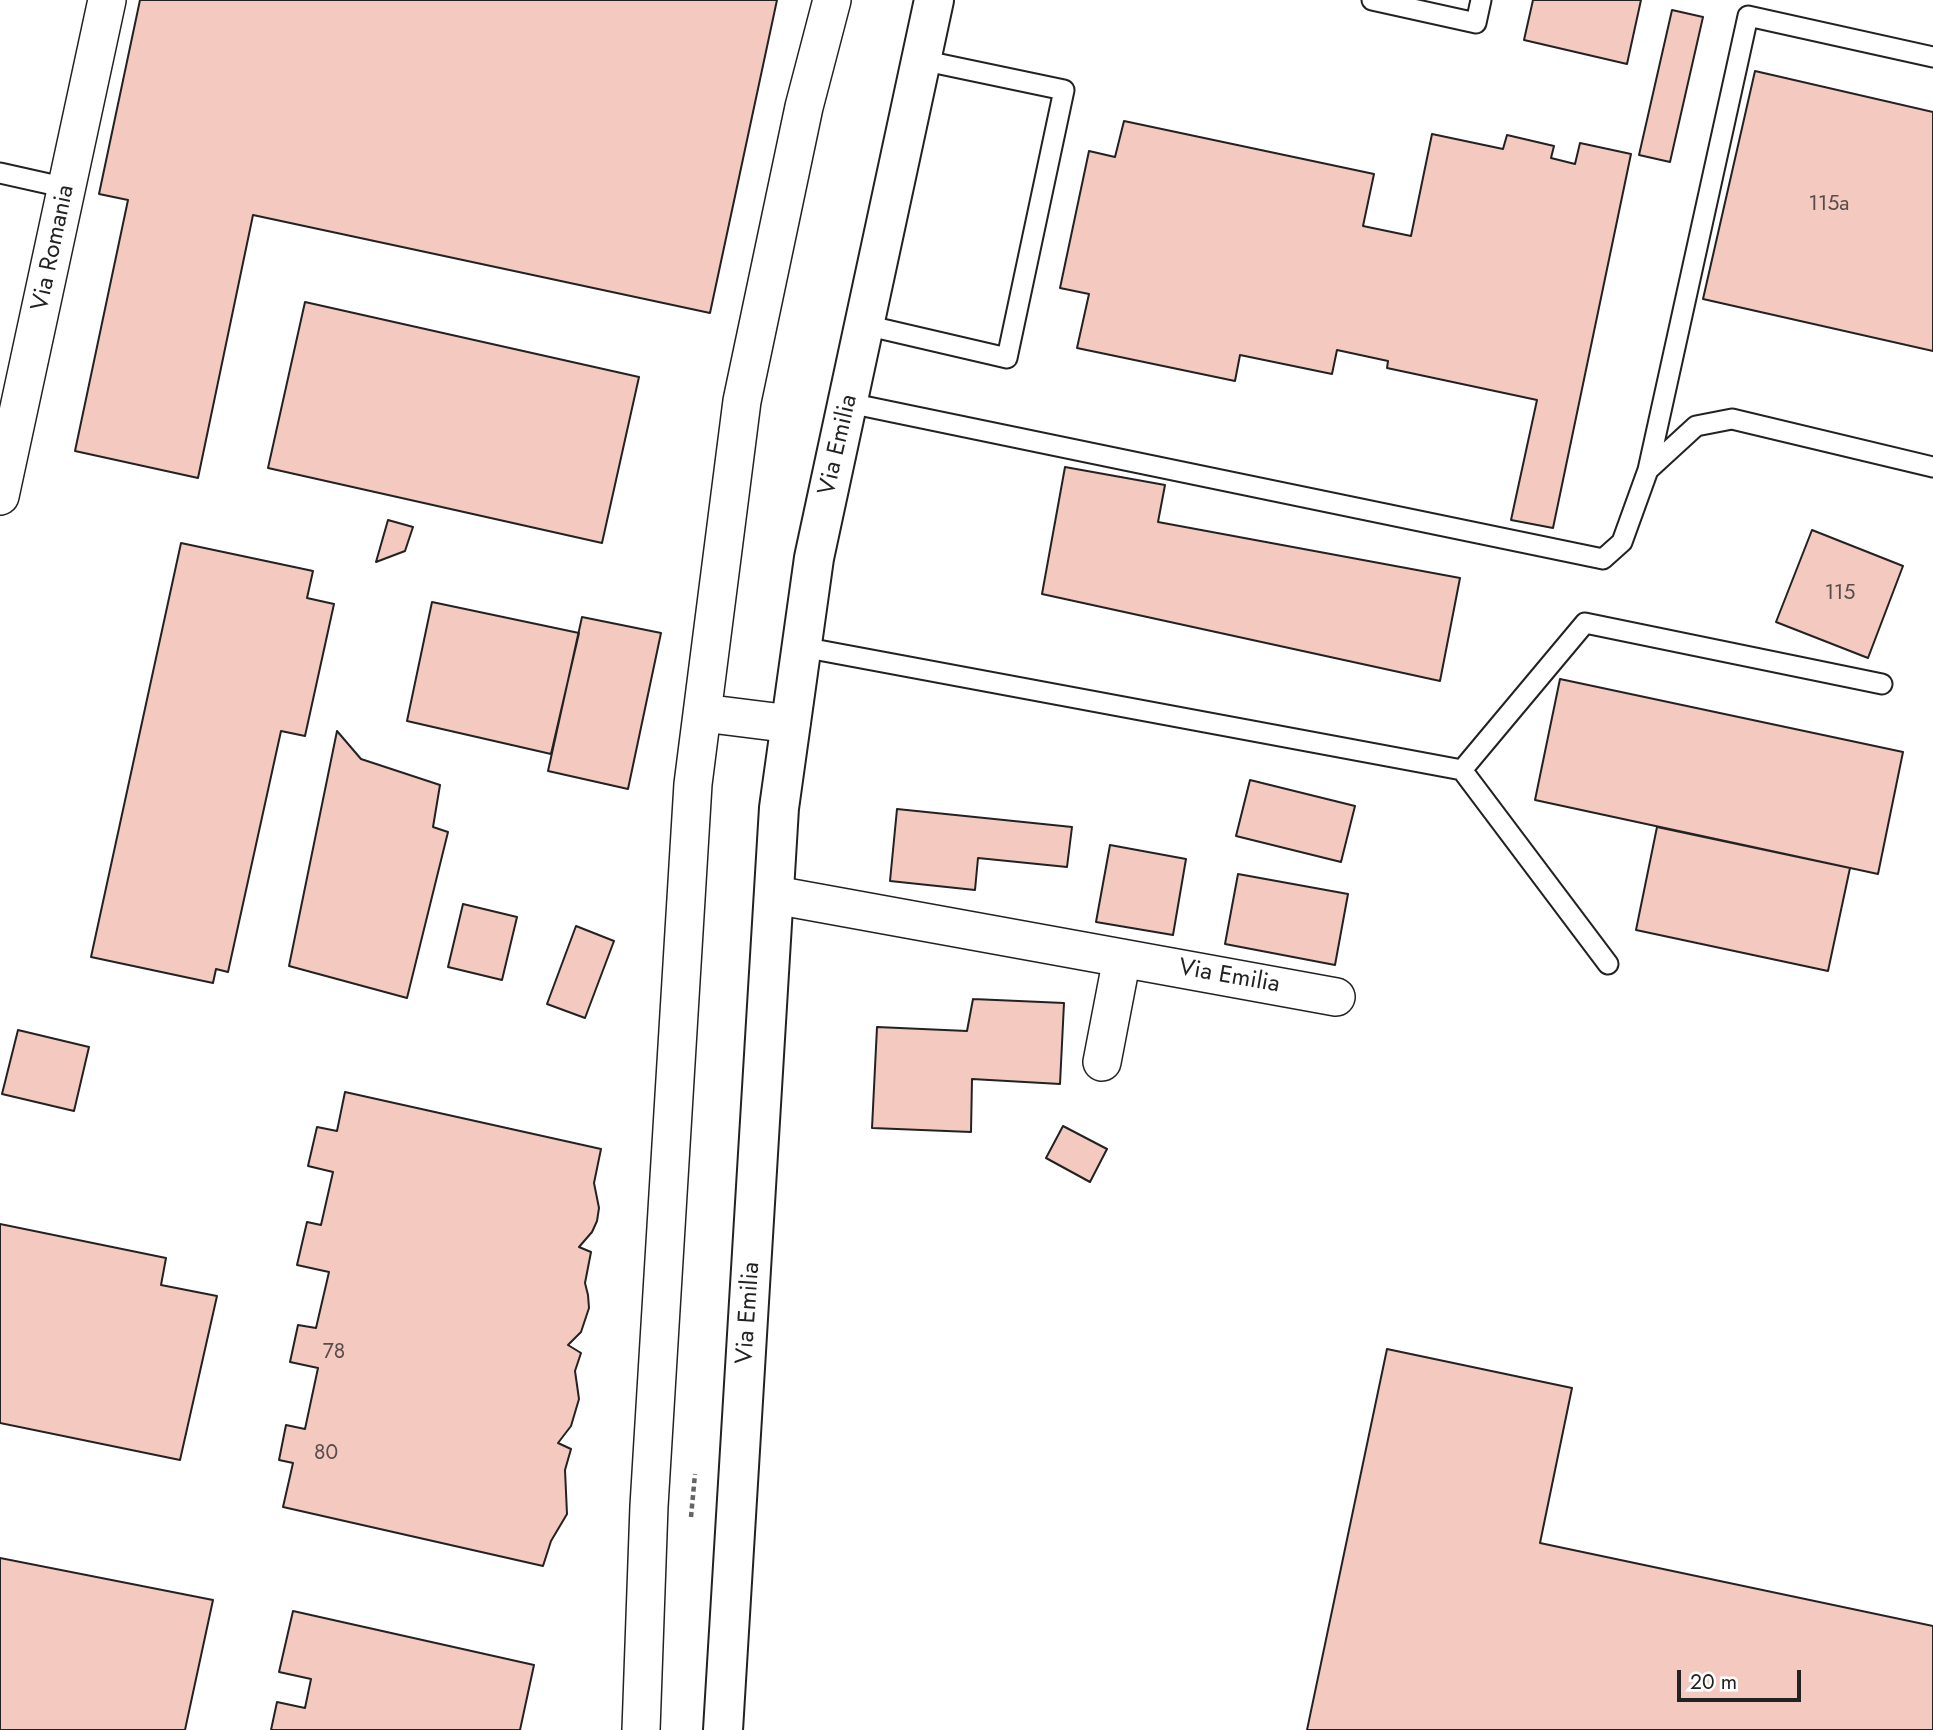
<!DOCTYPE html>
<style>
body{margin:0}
#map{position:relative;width:1933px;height:1730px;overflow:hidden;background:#fff;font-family:Jost,sans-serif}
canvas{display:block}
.scale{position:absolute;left:1677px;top:1670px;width:124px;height:32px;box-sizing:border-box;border:4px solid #222;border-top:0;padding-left:9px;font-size:21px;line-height:24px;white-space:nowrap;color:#222;-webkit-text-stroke:5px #fff;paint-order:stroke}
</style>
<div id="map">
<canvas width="1933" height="1730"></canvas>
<div class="scale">20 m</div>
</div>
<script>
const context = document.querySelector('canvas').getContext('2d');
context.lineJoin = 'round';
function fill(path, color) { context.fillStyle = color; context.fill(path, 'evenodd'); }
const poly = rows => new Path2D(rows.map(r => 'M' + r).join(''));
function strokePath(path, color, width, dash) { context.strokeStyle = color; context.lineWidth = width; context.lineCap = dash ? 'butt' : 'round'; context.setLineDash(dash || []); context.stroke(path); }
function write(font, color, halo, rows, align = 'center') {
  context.font = font + ' Jost,sans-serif'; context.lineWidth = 5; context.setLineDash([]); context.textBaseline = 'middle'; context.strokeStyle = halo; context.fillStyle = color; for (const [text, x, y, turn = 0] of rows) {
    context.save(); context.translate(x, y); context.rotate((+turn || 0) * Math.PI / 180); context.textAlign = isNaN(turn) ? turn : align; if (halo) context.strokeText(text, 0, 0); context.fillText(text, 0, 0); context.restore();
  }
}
const building = poly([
 [140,0,777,0,710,313,253,215,198,478,75,451,128,200,99,194,140,0],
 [1533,0,1641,0,1627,64,1524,40,1533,0],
 [1672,10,1703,17,1670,162,1639,155,1672,10],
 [1755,71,1933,112,1933,351,1703,299,1755,71],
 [1124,121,1374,174,1363,226,1411,236,1432,134,1503,149,1507,135,1554,146,1551,158,1575,164,1580,143,1631,154,1553,528,1511,520,1537,400,1387,368,1388,361,1337,350,1332,374,1240,355,1235,381,1077,348,1089,294,1060,288,1089,151,1115,157,1124,121],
 [305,302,639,377,602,543,268,468,305,302],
 [1065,467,1165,485,1158,522,1460,578,1440,681,1042,594,1065,467],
 [388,520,413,527,405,551,376,562,388,520],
 [1812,530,1903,566,1868,658,1776,622,1812,530],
 [181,543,313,571,307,598,334,604,305,736,281,731,228,972,216,969,213,983,91,957,181,543],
 [432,602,579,633,551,754,407,721,432,602],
 [582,617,661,633,628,789,548,771,582,617],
 [1560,679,1903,752,1878,874,1535,800,1560,679],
 [337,731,361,759,440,785,433,827,448,832,407,998,289,966,337,731],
 [1250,780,1355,806,1341,862,1236,836,1250,780],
 [897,809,1072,827,1067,867,978,858,975,890,890,881,897,809],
 [1657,827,1850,868,1828,971,1636,930,1657,827],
 [1110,845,1186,859,1173,935,1096,922,1110,845],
 [1238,874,1348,894,1335,965,1225,944,1238,874],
 [463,904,517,917,502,980,448,967,463,904],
 [576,926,614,941,585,1018,547,1004,576,926],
 [973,999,1064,1003,1060,1084,972,1079,971,1132,872,1128,877,1027,967,1031,973,999],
 [18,1030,89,1047,74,1111,2,1094,18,1030],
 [345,1092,601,1149,594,1183,599,1208,597,1221,592,1232,579,1247,591,1252,585,1283,588,1295,589,1308,581,1332,568,1345,581,1353,575,1371,579,1399,571,1426,558,1443,571,1449,565,1470,567,1514,551,1541,543,1566,283,1507,293,1463,279,1460,286,1425,305,1429,318,1368,290,1362,298,1325,316,1328,329,1272,297,1265,307,1222,321,1225,333,1172,308,1166,317,1127,337,1131,345,1092],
 [1063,1126,1107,1149,1090,1182,1046,1158,1063,1126],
 [0,1224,166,1258,161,1285,217,1296,180,1460,0,1423,0,1224],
 [1387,1349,1572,1388,1540,1543,1933,1626,1933,1730,1307,1730,1387,1349],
 [0,1558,213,1600,185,1730,0,1730,0,1558],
 [293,1611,534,1665,520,1730,271,1730,277,1702,305,1708,311,1679,279,1672,293,1611]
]);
fill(building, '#f3c9c0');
strokePath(building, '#222', 2);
const service = poly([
 [1372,0,1476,23,1481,0],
 [0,173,67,188],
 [865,325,1007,358,1064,90,921,60],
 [849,403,1603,559,1622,542,1648,470,1748,16,1933,57],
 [1648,470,1696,426,1732,419,1933,467],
 [802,647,1462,770,1608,964],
 [1462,770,1585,623,1882,684]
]);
const minor = poly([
 [0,496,107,0],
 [703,713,791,724],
 [775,895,1336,997],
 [1102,1062,1122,958],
 [641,1730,649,1506,693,784,742,401,804,107,832,0]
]);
const secondary = poly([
 [723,1730,779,808,814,558,934,0]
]);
strokePath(service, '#222', 23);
strokePath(minor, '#222', 40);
strokePath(secondary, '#222', 42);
strokePath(poly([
 [691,1517,695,1474]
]), '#646464', 4.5, [5, 3.5]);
strokePath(service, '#fff', 19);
strokePath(minor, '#fff', 37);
strokePath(secondary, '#fff', 38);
write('21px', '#564c4a', null, [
 ["115a",1829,205],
 ["115",1840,594],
 ["78",334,1353],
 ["80",326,1454]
]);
write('24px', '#222', '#fff', [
 ["Via Romania",54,248,-78],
 ["Via Emilia",839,445,-77],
 ["Via Emilia",1229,977,10],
 ["Via Emilia",749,1313,-86]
]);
</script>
